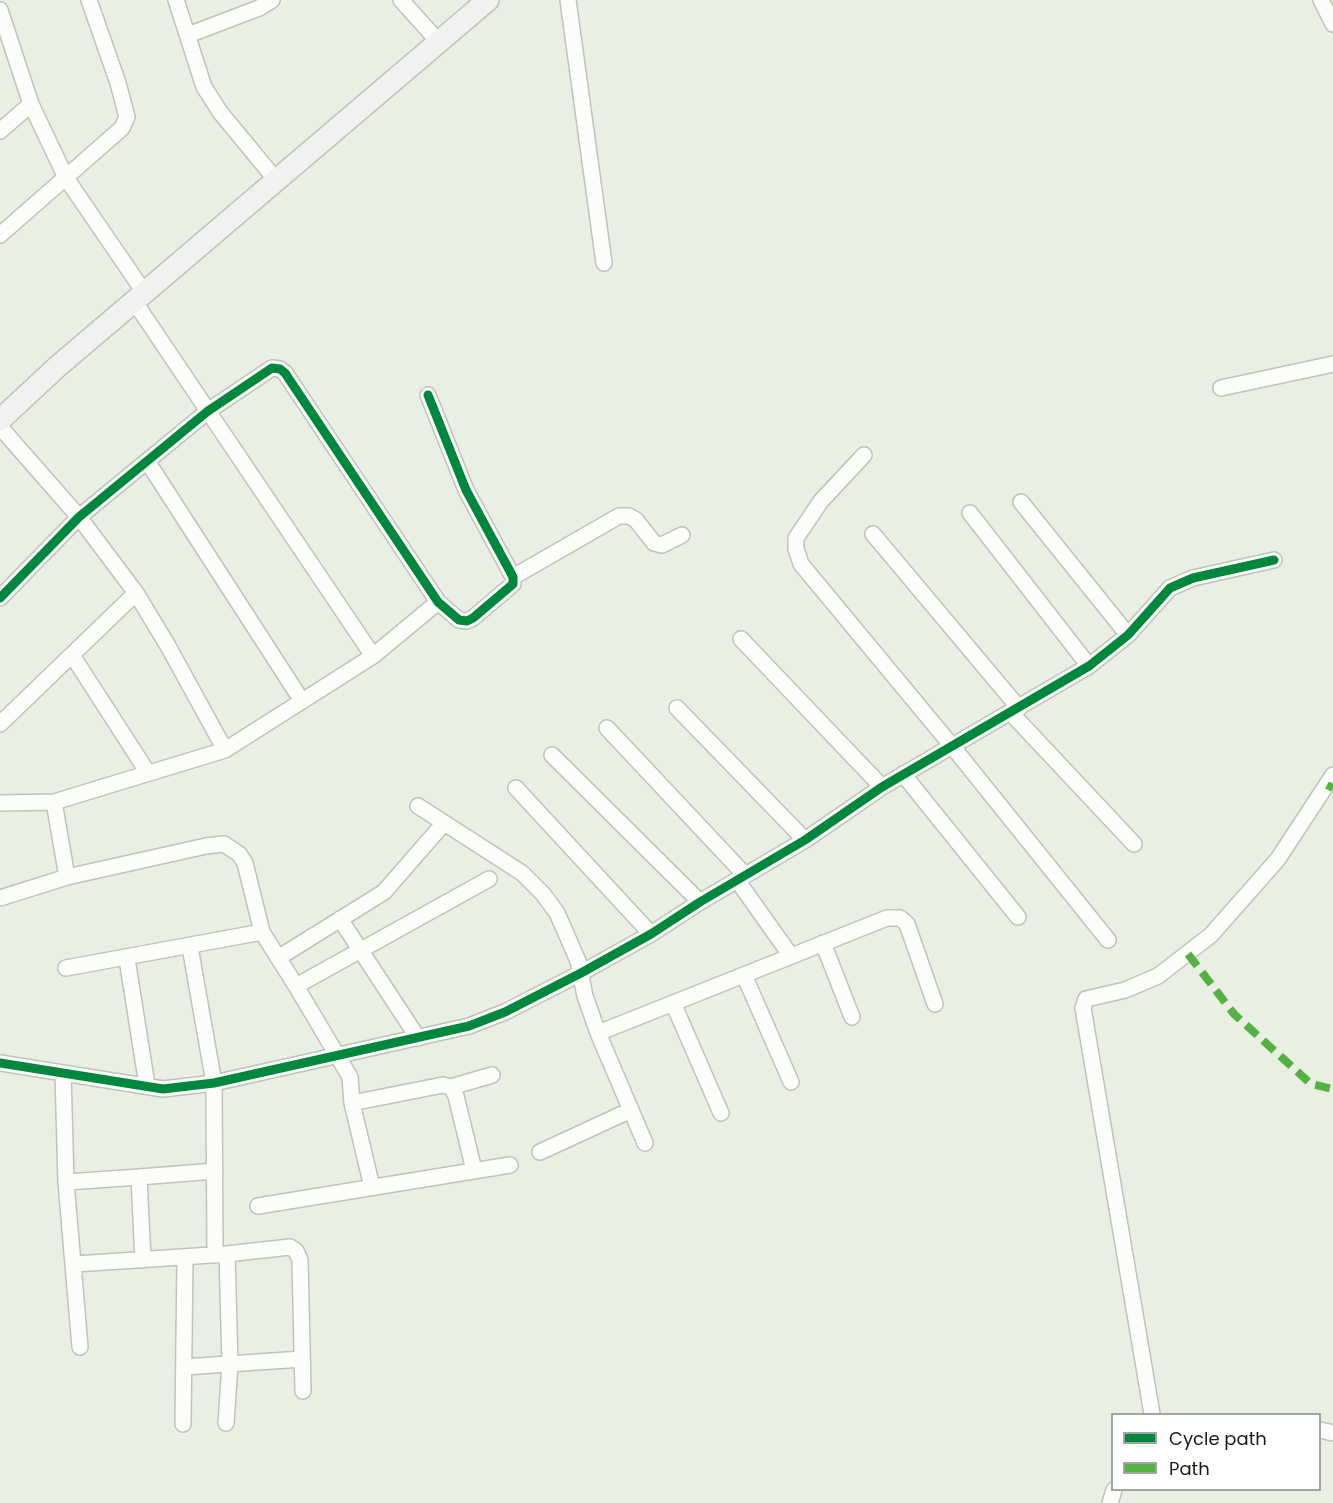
<!DOCTYPE html>
<style>
body{margin:0}
#map{position:relative;width:1333px;height:1503px;overflow:hidden;background:#eaefe3;font-family:Poppins,sans-serif}
canvas{display:block}
.legend{position:absolute;left:1111px;top:1413px;width:210px;height:78px;box-sizing:border-box;background:#fff;border:2px solid #a3a4a1;margin:0;padding:8px 10px;list-style:none;font-size:18px;color:#181b13}
.legend li{display:flex;align-items:center;gap:12px;height:30px}
.legend b{width:30px;border:2px solid #a3a4a1}
</style>
<div id="map">
<canvas width="1333" height="1503"></canvas>
<ul class="legend">
<li><b style="height:8px;background:#00873e"></b>Cycle path</li>
<li><b style="height:8px;background:#55b144"></b>Path</li>
</ul>
</div>
<script>
const context = document.querySelector('canvas').getContext('2d');
context.lineJoin = 'round';
const poly = rows => new Path2D(rows.map(r => 'M' + r).join(''));
function strokePath(path, color, width, dash) { context.strokeStyle = color; context.lineWidth = width; context.lineCap = dash ? 'butt' : 'round'; context.setLineDash(dash || []); context.stroke(path); }
const street = poly([
 [176,0,204,87,220,112,276,180],
 [401,0,438,41],
 [568,0,604,263],
 [1321,0,1333,24],
 [0,10,31,104,66,178,144,292],
 [188,35,259,8,272,0],
 [0,131,31,104],
 [0,235,122,128,127,117,118,83,89,0],
 [134,301,373,656],
 [1221,388,1333,364],
 [0,427,79,517,136,593,168,646,225,750],
 [864,455,821,501,796,538,796,549,801,564,952,746,1108,940],
 [147,461,302,701],
 [1021,502,1128,635],
 [970,513,1089,666],
 [873,534,1019,708],
 [513,577,619,516,629,516,636,520,654,543,662,545,682,535],
 [0,598,79,517,208,411,272,368,280,369,285,373,438,602,459,620,467,621,473,618,513,584,513,577,466,490,428,395],
 [741,639,882,787],
 [72,655,148,773],
 [677,708,805,840],
 [1011,713,1134,844],
 [0,724,136,593],
 [607,728,745,875],
 [552,755,700,902],
 [903,774,1018,917],
 [516,788,651,934],
 [54,802,67,877],
 [0,803,54,802,225,750,373,656,438,602],
 [418,806,522,873,543,894,557,913,578,961,585,996,598,1033,645,1143],
 [737,880,791,956],
 [0,898,67,877,206,846,224,844,239,854,245,863,262,932,296,986,350,1077,352,1103,372,1187],
 [340,919,418,1038],
 [823,943,852,1017],
 [190,947,214,1083,215,1255],
 [278,958,384,892,444,823],
 [127,959,147,1085],
 [66,968,262,932],
 [744,975,791,1082],
 [296,986,489,879],
 [673,1003,721,1113],
 [598,1033,887,918,900,918,907,924,935,1004],
 [0,1063,163,1089,214,1083,469,1026,505,1012,581,973,651,934,700,902,805,840,882,787,1089,666,1128,635,1170,588,1193,578,1274,560],
 [63,1073,66,1182,139,1177],
 [451,1087,456,1096,474,1170],
 [352,1103,443,1085,451,1087,492,1075],
 [540,1152,631,1110],
 [66,1182,80,1347],
 [258,1206,510,1165],
 [143,1260,139,1177,215,1171],
 [73,1266,75,1264,227,1254,290,1247,296,1251,300,1260,303,1391],
 [184,1367,302,1359],
 [1152,1414,1083,1008,1086,999,1125,990,1158,976,1211,935,1278,859,1333,775],
 [226,1423,230,1364,227,1254],
 [183,1424,185,1257],
 [1320,1430,1333,1433],
 [1110,1503,1114,1490]
]);
const secondary = poly([
 [0,420,57,367,488,0]
]);
strokePath(street, '#bfc3ba', 18);
strokePath(secondary, '#bfc3ba', 24);
strokePath(street, '#fcfdfb', 15);
strokePath(secondary, '#f2f1f2', 21);
strokePath(poly([
 [1327,785,1333,788],
 [1188,954,1234,1014,1311,1084,1333,1089]
]), '#55b144', 8, [15, 8]);
strokePath(poly([
 [0,598,79,517,208,411,272,368,280,369,285,373,438,602,459,620,467,621,473,618,513,584,513,577,466,490,428,395],
 [0,1063,163,1089,214,1083,469,1026,505,1012,581,973,651,934,700,902,805,840,882,787,1089,666,1128,635,1170,588,1193,578,1274,560]
]), '#00873e', 9);
</script>
